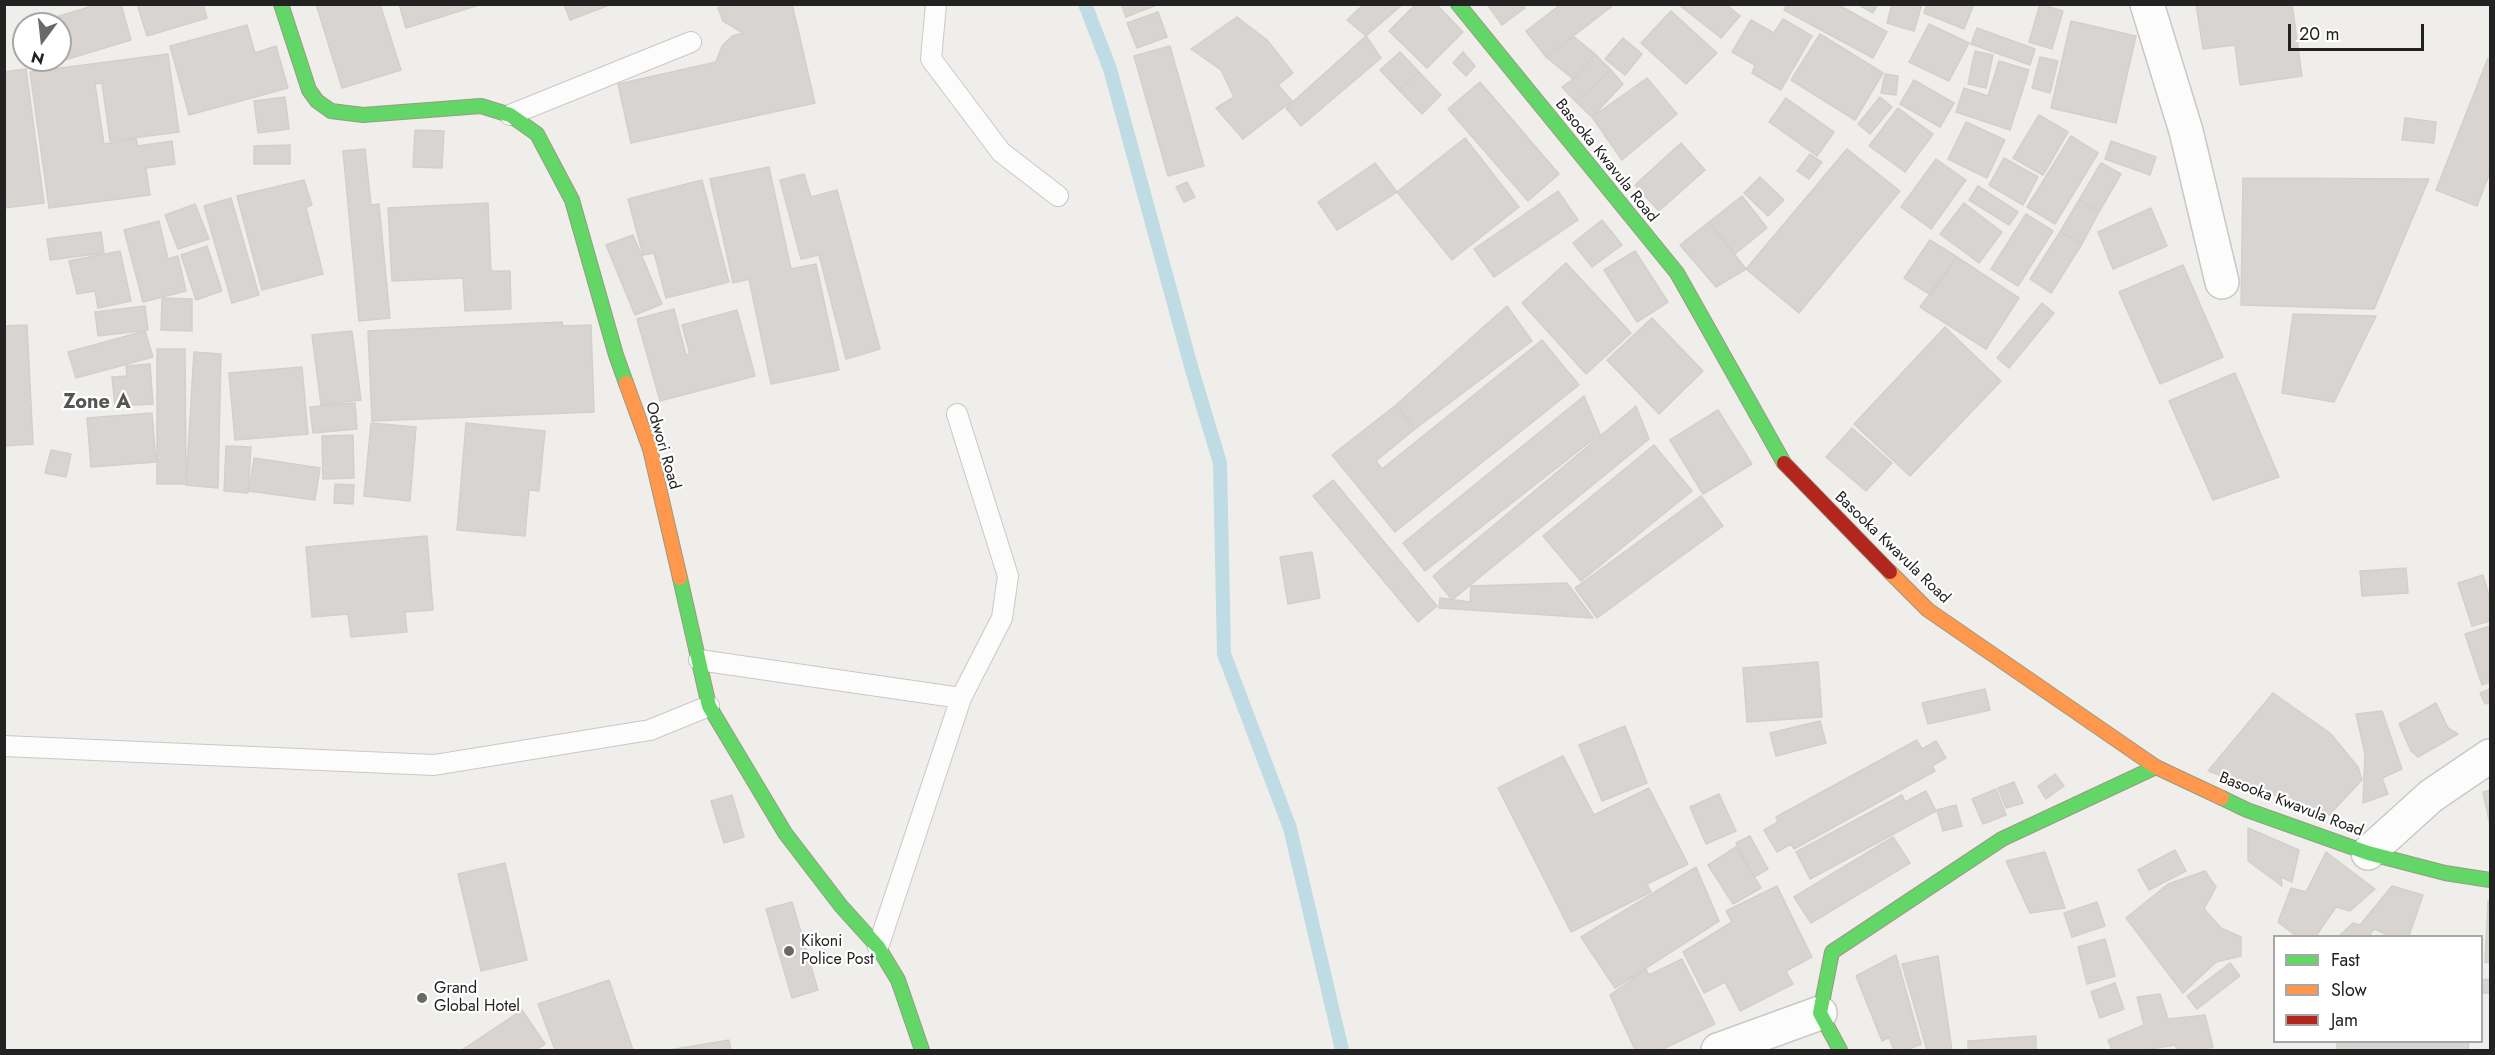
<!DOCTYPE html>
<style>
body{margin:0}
#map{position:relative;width:2495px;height:1055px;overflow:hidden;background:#f0eeeb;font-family:Jost,sans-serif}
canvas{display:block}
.frame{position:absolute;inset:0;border:6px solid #222;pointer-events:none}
.legend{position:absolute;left:2273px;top:935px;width:210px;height:108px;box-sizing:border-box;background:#fff;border:2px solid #a7a7a7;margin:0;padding:8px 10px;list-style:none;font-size:18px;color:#222}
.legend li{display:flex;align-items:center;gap:12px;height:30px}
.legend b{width:30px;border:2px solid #a7a7a7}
.north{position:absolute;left:12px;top:12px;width:60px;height:60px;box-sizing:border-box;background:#fff;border:2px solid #a7a7a7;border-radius:50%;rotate:195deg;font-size:16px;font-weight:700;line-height:24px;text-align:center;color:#222}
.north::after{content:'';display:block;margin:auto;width:21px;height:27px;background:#6a6968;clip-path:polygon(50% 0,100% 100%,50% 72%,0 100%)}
.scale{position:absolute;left:2288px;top:24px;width:136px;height:27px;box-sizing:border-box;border:3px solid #222;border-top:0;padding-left:8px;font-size:18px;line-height:21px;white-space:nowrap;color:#222;-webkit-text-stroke:4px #fff;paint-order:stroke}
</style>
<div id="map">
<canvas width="2495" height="1055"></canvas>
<div class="frame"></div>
<ul class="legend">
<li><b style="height:8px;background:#63d668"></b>Fast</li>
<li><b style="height:8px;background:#ff974d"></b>Slow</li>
<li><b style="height:8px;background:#b3261e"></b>Jam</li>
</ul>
<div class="north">N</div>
<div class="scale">20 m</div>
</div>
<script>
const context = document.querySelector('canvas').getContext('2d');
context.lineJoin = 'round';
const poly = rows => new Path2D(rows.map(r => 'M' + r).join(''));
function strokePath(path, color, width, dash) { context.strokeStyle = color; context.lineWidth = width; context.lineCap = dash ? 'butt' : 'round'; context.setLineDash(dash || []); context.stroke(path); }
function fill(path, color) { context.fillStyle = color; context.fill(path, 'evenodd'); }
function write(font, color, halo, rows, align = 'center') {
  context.font = font + ' Jost,sans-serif'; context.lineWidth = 4.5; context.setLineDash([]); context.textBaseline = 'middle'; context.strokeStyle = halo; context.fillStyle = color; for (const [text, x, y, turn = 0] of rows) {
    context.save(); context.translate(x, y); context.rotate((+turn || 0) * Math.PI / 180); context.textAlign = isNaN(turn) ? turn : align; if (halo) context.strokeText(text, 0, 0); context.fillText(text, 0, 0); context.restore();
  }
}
strokePath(poly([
 [1085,4,1110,69,1192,370,1220,463,1224,654,1290,828,1342,1050]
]), '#bfdbe3', 14);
const building = poly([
 [99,4,121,4,131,40,38,68,35,60,60,60,60,24,33,24,99,4],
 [137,4,203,4,207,18,147,36,137,4],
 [316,4,380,4,401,70,342,88,316,4],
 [399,4,482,4,406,28,399,4],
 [564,4,612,4,570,20,564,4],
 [724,4,792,4,815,103,631,143,618,84,716,62,722,46,732,36,743,33,723,21,718,8,724,4],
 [1121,4,1159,4,1126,17,1121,4],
 [1364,4,1403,4,1366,36,1347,20,1364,4],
 [1416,4,1436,4,1463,32,1427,68,1389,31,1416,4],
 [1487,4,1523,4,1525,8,1502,25,1487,4],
 [1561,4,1615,4,1546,57,1526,31,1561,4],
 [1678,4,1726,4,1740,16,1721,38,1678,4],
 [1787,4,1837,4,1887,32,1873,58,1784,10,1787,4],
 [1857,4,1878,4,1873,13,1857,4],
 [1892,4,1922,4,1914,31,1887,23,1892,4],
 [1927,4,1974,4,1964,29,1924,13,1927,4],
 [2040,4,2063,11,2052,49,2029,42,2040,4],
 [2196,4,2292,4,2302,76,2240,85,2235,45,2203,49,2196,4],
 [1671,11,1717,53,1686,84,1641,43,1671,11],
 [1158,12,1167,37,1137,48,1127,23,1158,12],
 [1237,17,1267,40,1293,73,1278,85,1292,101,1243,139,1216,108,1234,97,1221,70,1191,49,1237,17],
 [1783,19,1812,36,1781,90,1752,73,1755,65,1732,52,1751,20,1774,33,1783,19],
 [2071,21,2136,36,2116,123,2051,108,2071,21],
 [1929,24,1969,43,1949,81,1909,62,1929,24],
 [247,25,255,53,276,46,288,88,189,115,170,46,247,25],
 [1977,28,2035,49,2030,65,1971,44,1977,28],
 [1820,34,1883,73,1855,120,1791,80,1820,34],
 [1366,36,1381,58,1301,126,1286,108,1366,36],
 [1573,36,1595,54,1573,79,1546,57,1573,36],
 [1623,38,1642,54,1625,75,1605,59,1623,38],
 [1170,46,1204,166,1168,176,1134,56,1170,46],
 [1975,51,1993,55,1986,88,1968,84,1975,51],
 [1400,52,1419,72,1399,90,1380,70,1400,52],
 [1463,52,1475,66,1466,76,1453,63,1463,52],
 [168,54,179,132,110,141,102,83,95,84,104,144,136,139,138,146,172,141,175,164,146,168,150,195,49,208,30,72,168,54],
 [1595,54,1611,70,1576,102,1562,87,1573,79,1595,54],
 [2040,57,2058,61,2050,93,2032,88,2040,57],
 [2488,58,2490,59,2490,172,2477,206,2436,190,2488,58],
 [1999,61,2029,70,2010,130,1956,112,1964,88,1988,96,1999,61],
 [26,69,44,203,4,208,4,72,26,69],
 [1611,70,1623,84,1592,117,1576,102,1611,70],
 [1419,72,1441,95,1422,114,1399,90,1419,72],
 [1885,74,1898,76,1896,95,1881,93,1885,74],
 [1647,78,1677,114,1622,160,1592,117,1647,78],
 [1914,80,1954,103,1940,127,1900,104,1914,80],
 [1480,82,1559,174,1528,201,1448,109,1480,82],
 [285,97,289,129,258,133,254,101,285,97],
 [1880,97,1892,107,1870,134,1858,124,1880,97],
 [1786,98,1834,132,1817,156,1769,122,1786,98],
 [1898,108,1933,134,1905,172,1869,146,1898,108],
 [2039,115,2068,132,2043,175,2013,158,2039,115],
 [2405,118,2436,122,2434,143,2402,140,2405,118],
 [1966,122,2005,140,1987,178,1948,159,1966,122],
 [415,130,444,131,442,168,413,167,415,130],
 [2071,136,2098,153,2055,224,2027,207,2071,136],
 [1465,138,1519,207,1452,260,1397,192,1465,138],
 [2111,141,2156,157,2150,175,2105,159,2111,141],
 [1681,143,1705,170,1659,211,1635,185,1681,143],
 [290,145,290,164,254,164,254,146,290,145],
 [365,149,371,205,379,204,390,318,359,321,343,151,365,149],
 [1847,149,1900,191,1799,313,1746,269,1847,149],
 [1810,154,1822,162,1809,179,1797,171,1810,154],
 [2004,158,2038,177,2023,205,1989,185,2004,158],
 [1936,159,1966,180,1931,229,1901,207,1936,159],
 [1375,163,1397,192,1337,230,1318,202,1375,163],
 [2101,163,2121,174,2099,212,2079,200,2101,163],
 [769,167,791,269,816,264,839,370,771,384,749,279,733,283,710,179,769,167],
 [804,174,811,197,837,190,880,349,846,359,819,255,801,259,780,180,804,174],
 [1760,177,1784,200,1768,216,1744,193,1760,177],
 [2243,178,2429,179,2374,309,2241,305,2243,178],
 [304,180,312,205,306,207,323,274,262,290,237,196,304,180],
 [702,180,729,282,666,298,654,253,643,255,628,199,702,180],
 [1187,182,1195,197,1184,202,1176,187,1187,182],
 [1978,186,2018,212,2009,225,1969,200,1978,186],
 [1558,191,1578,220,1494,277,1474,249,1558,191],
 [1742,196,1767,228,1735,254,1709,222,1742,196],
 [231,198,259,295,232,303,204,206,231,198],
 [2079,200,2099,212,2082,244,2060,232,2079,200],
 [488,203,491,271,510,271,511,309,465,311,463,278,392,281,388,208,488,203],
 [1964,203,2002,232,1979,263,1940,234,1964,203],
 [195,204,209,239,178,249,165,215,195,204],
 [2151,208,2167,246,2113,269,2098,232,2151,208],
 [2026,214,2053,231,2018,286,1991,269,2026,214],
 [1602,220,1622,245,1592,267,1573,243,1602,220],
 [159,221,168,259,178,256,186,291,143,302,124,230,159,221],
 [1709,222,1746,269,1716,287,1680,245,1709,222],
 [101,232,104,253,50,260,47,239,101,232],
 [2060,232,2082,244,2051,293,2030,279,2060,232],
 [633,235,662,304,635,315,606,245,633,235],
 [1930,240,1957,257,1931,295,1904,278,1930,240],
 [207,246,222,291,196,300,181,255,207,246],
 [120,251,131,301,98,308,95,291,77,294,69,261,120,251],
 [1635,251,1668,302,1637,322,1604,270,1635,251],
 [1957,257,2019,298,1986,349,1920,307,1957,257],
 [1566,263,1631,333,1586,374,1522,303,1566,263],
 [2183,265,2223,357,2160,384,2119,292,2183,265],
 [162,298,192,299,192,331,161,330,162,298],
 [2042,303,2054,313,2009,368,1997,358,2042,303],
 [145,306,148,330,98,336,95,312,145,306],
 [1507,306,1532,341,1415,429,1396,405,1507,306],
 [674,309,686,355,690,354,682,325,737,310,755,376,660,401,637,319,674,309],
 [2293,314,2376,316,2334,402,2282,393,2293,314],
 [1652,318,1703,371,1659,414,1607,360,1652,318],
 [562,322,563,326,591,325,594,412,372,421,368,331,562,322],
 [27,325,33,444,4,446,4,326,27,325],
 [1945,327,2001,381,1910,476,1854,424,1945,327],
 [145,331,153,357,76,378,68,352,145,331],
 [352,331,361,400,321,405,312,335,352,331],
 [1542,340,1579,385,1395,532,1332,455,1396,405,1415,429,1376,461,1382,469,1542,340],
 [157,349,185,349,186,484,157,484,157,349],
 [194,352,221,354,218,488,186,485,194,352],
 [150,364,153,404,115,406,112,377,127,376,126,366,150,364],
 [302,367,308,434,235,440,229,373,302,367],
 [2235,373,2279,477,2213,500,2169,401,2235,373],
 [1584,396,1600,434,1425,571,1403,543,1584,396],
 [355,403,357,429,313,433,310,407,355,403],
 [1636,406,1649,439,1452,600,1433,576,1636,406],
 [1718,410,1752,464,1703,494,1670,440,1718,410],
 [152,413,156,462,91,467,87,418,152,413],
 [371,423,416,427,410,501,364,496,371,423],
 [466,423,545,431,539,491,529,490,525,536,457,530,466,423],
 [1852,428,1892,463,1866,491,1826,457,1852,428],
 [353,435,354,478,323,479,322,436,353,435],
 [1654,445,1692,491,1581,581,1543,536,1654,445],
 [226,446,251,447,248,493,224,491,226,446],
 [51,450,71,454,66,477,45,473,51,450],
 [254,458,320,468,315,500,249,491,254,458],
 [1333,480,1437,606,1418,622,1313,496,1333,480],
 [335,484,354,485,353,504,334,503,335,484],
 [1701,496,1723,526,1597,618,1575,588,1701,496],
 [427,536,433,610,405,612,407,632,351,637,348,614,312,617,306,547,427,536],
 [1312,552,1320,598,1288,604,1280,557,1312,552],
 [2406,568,2408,593,2362,596,2360,571,2406,568],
 [2483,575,2490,599,2490,621,2472,626,2458,583,2483,575],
 [1567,583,1593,618,1439,608,1440,598,1470,602,1471,586,1567,583],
 [2490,626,2490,682,2482,685,2465,634,2490,626],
 [1818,662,1822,717,1747,722,1743,668,1818,662],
 [1985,689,1990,710,1928,724,1922,703,1985,689],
 [2490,689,2490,702,2485,704,2480,693,2490,689],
 [2273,693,2330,733,2358,767,2362,780,2329,815,2208,771,2273,693],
 [2436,703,2448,728,2458,734,2418,757,2411,751,2399,724,2436,703],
 [2382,711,2402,769,2382,778,2388,794,2363,803,2365,754,2356,714,2382,711],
 [1820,721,1826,743,1776,756,1770,733,1820,721],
 [1625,726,1647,783,1602,801,1579,745,1625,726],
 [1917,740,1922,749,1936,741,1946,758,1932,766,1935,771,1794,849,1791,844,1777,852,1764,830,1778,822,1776,817,1917,740],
 [1563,756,1594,815,1649,788,1688,864,1647,884,1651,892,1571,932,1498,788,1563,756],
 [2055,774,2064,786,2046,799,2038,786,2055,774],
 [2014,782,2023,803,2006,808,1998,788,2014,782],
 [1996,789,2006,815,1983,824,1972,799,1996,789],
 [2490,790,2490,825,2483,792,2490,790],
 [1926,791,1936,811,1810,879,1796,852,1902,795,1905,802,1926,791],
 [1719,794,1736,831,1706,844,1690,807,1719,794],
 [732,795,744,837,724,843,711,801,732,795],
 [1956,805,1962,826,1943,831,1937,810,1956,805],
 [2248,828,2299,850,2292,882,2281,877,2282,886,2248,861,2248,828],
 [1750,836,1768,869,1754,877,1736,843,1750,836],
 [1893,837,1910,863,1811,923,1794,897,1893,837],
 [1736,847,1761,888,1733,904,1708,865,1736,847],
 [2175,850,2186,871,2149,890,2138,870,2175,850],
 [2045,852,2065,908,2030,913,2006,861,2045,852],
 [2326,852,2375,889,2350,911,2336,907,2316,936,2296,936,2278,922,2291,888,2306,892,2326,852],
 [505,863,527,960,481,971,458,874,505,863],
 [1696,867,1719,921,1615,988,1581,937,1696,867],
 [2205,871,2216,887,2204,909,2221,928,2241,937,2241,956,2216,962,2183,993,2126,918,2168,884,2205,871],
 [1777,886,1812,957,1786,971,1793,984,1740,1011,1725,982,1704,993,1683,952,1732,922,1726,911,1777,886],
 [2392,886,2423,895,2409,936,2390,936,2374,929,2370,934,2371,936,2339,936,2353,923,2360,925,2392,886],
 [2488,901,2490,901,2490,963,2485,962,2488,901],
 [792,902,818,990,792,998,766,909,792,902],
 [2097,902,2105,926,2072,937,2064,913,2097,902],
 [2105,939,2115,976,2087,984,2078,947,2105,939],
 [1896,955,1921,1044,1907,1050,1894,1050,1889,1037,1882,1041,1856,976,1896,955],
 [1938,956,1952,1050,1927,1050,1902,964,1938,956],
 [1682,959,1715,1024,1661,1050,1635,1050,1610,995,1646,969,1649,975,1682,959],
 [2230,963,2240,976,2197,1009,2187,996,2230,963],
 [2490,979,2490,993,2483,993,2482,980,2490,979],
 [609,980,633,1050,555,1050,538,1004,609,980],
 [2115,983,2124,1009,2100,1018,2091,992,2115,983],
 [2160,994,2168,1019,2205,1015,2213,1047,2199,1050,2177,1050,2175,1045,2145,1050,2112,1050,2108,1040,2144,1025,2137,997,2160,994],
 [522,1010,545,1044,535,1050,462,1050,522,1010],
 [2036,1036,2036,1050,1968,1050,1968,1041,2036,1036],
 [729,1040,731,1050,669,1050,729,1040],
 [2337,1042,2469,1042,2468,1050,2337,1050,2337,1042]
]);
fill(building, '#d7d4d2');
strokePath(building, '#d3d0cc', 1.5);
const lane = poly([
 [936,4,931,59,1001,152,1058,196],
 [510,115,691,42],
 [699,660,961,698],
 [4,746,434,765,650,730,709,706],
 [878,947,961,698,1002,618,1008,576,957,414]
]);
const street = poly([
 [2147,4,2186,131,2222,282],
 [2368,853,2431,796,2490,756],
 [1718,1050,1820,1013]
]);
const fast = poly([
 [281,4,309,90,317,101,331,111,363,115,481,106,510,115,537,134,572,200,616,355,626,383],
 [1458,4,1677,273,1784,463],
 [680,578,709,706,785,833,841,906,878,947,898,980,922,1050],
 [2222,798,2247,810,2368,853,2445,873,2490,880],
 [1840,1050,1820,1013,1832,952,2002,839,2156,767]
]);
const slow = poly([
 [626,383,650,449,680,578],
 [1890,572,1928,610,2156,767,2222,798]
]);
const jam = poly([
 [1784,463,1890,572]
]);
strokePath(lane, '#c9c8c7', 22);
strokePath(street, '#c9c8c7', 36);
strokePath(fast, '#999a82', 16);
strokePath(slow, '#999a82', 16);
strokePath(jam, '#999a82', 16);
strokePath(lane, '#fdfcfc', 20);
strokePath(street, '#fdfcfc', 33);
strokePath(fast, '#63d668', 14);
strokePath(slow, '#ff974d', 14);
strokePath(jam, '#b3261e', 14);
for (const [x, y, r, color] of [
 [789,951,6,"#6a6968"],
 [422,998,6,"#6a6968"]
]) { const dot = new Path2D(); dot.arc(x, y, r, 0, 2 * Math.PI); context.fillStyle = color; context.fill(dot); strokePath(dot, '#fff', 2); }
write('16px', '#222', '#fff', [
 ["Basooka Kwavula Road",1606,161,51],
 ["Odwori Road",662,446,74],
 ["Basooka Kwavula Road",1892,548,44],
 ["Basooka Kwavula Road",2291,805,21]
]);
write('16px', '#222', '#fff', [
 ["Kikoni",801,942],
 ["Police Post",801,960],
 ["Grand",434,989],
 ["Global Hotel",434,1007]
], 'left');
write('bold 20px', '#555', '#fff', [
 ["Zone A",97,403]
]);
</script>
